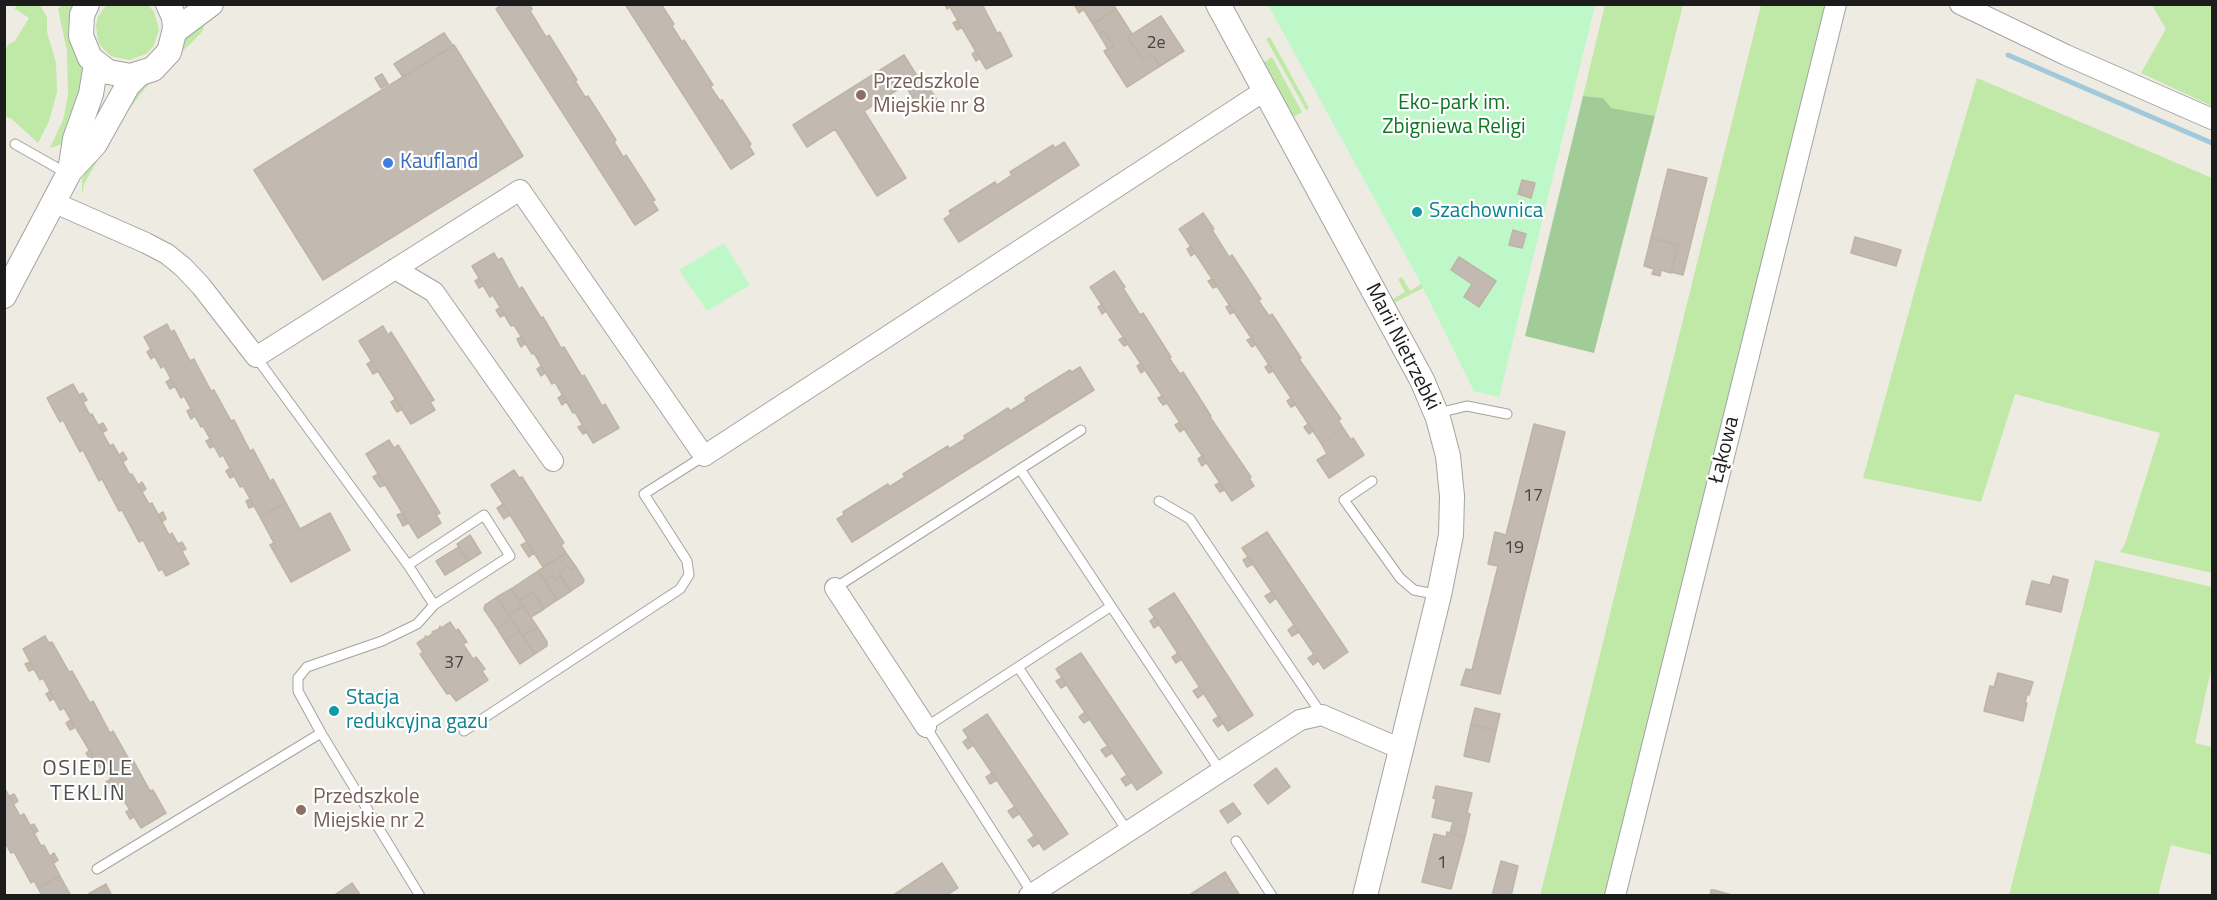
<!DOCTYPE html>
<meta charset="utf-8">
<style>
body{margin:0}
#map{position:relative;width:2217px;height:900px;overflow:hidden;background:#edebe2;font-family:"Titillium Web",sans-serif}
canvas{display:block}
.frame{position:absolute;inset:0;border:6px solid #1c1c1c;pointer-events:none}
</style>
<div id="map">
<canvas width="2217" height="900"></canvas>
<div class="frame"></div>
</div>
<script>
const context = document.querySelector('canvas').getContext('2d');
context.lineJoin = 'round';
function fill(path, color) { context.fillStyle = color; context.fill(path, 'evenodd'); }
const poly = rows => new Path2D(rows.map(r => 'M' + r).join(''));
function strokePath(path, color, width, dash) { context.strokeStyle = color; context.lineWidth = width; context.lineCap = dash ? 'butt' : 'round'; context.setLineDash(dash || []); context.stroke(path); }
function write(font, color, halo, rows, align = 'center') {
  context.font = font + ' "Titillium Web",sans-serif'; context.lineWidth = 4.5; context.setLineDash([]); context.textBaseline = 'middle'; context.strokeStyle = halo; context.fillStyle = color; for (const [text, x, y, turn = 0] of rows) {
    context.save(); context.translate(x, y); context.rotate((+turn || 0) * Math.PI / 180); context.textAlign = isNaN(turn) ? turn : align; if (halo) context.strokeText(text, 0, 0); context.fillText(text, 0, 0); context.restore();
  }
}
fill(poly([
 [107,4,148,5,154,12,159,30,153,47,146,54,129,60,111,56,104,50,98,42,96,25,98,17],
 [16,5,40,5,47,17,47,32,56,63,57,92,49,121,38,143,12,119,5,116,5,51,8,45,15,41,29,18,15,9],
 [62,5,71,5,87,75,62,144,50,148,63,120,68,96,67,51,58,9],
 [1605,5,1683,5,1655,116,1610,108,1603,98,1583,96],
 [1761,5,1828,5,1611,895,1540,896],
 [2152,5,2212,5,2212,106,2141,73,2166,29],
 [204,24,203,30,200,34,146,87,121,120,84,184,82,196,82,179,115,119,183,36],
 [1270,37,1309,108,1306,110,1266,39],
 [1272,57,1302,112,1295,116,1292,117,1263,63],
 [1977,78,2212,178,2212,573,2120,552,2125,544,2160,433,2015,394,1981,502,1863,478,1926,250],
 [1402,277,1410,291,1421,284,1423,288,1392,304,1391,302,1393,299,1405,292,1398,279],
 [2095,560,2212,587,2212,665,2195,743,2212,747,2212,855,2171,845,2158,895,2009,895]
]), '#c0e8a7');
fill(poly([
 [1583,96,1603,98,1611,108,1655,116,1594,353,1525,336]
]), '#a1cc97');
fill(poly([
 [1268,5,1595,5,1499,397,1474,391,1417,276],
 [724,243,750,285,707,311,679,270]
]), '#bef8c9');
strokePath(poly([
 [2008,55,2212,143]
]), '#a2c8db', 5);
const building = poly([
 [502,4,529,4,532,9,530,11,546,37,549,35,577,80,575,81,585,97,588,96,616,140,614,142,623,157,626,155,655,200,652,201,658,210,635,225,496,9,502,4],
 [625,4,661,4,674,24,672,26,682,42,684,40,713,85,710,86,720,101,722,100,751,144,749,146,754,154,731,169,625,4],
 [945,4,982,4,997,33,1000,32,1012,56,986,69,950,7,947,9,945,4],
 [1080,4,1113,4,1116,9,1093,24,1080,4],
 [1080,4,1083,10,1079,13,1075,6,1080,4],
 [1116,9,1132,34,1128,37,1143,60,1152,54,1160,66,1127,87,1104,51,1114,46,1104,31,1099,34,1093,24,1116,9],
 [1161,16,1184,51,1160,66,1152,54,1143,60,1128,37,1161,16],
 [957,21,961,28,957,30,953,23,957,21],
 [1104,31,1114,46,1108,49,1099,34,1104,31],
 [444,33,453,46,403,77,394,64,444,33],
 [454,45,523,156,323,280,254,170,454,45],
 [976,51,980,58,976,61,972,54,976,51],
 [904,55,917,76,920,74,939,103,922,113,905,85,864,111,906,178,877,196,835,129,807,147,793,125,904,55],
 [382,74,388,84,381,88,375,78,382,74],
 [1064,142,1079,165,959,242,944,219,951,214,949,211,995,182,997,185,1012,175,1010,172,1053,145,1055,148,1064,142],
 [1668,169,1707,178,1683,275,1671,272,1678,245,1651,238,1668,169],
 [1522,180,1535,183,1531,198,1518,194,1522,180],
 [1203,213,1214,229,1212,230,1229,257,1232,255,1261,299,1258,300,1269,316,1272,314,1301,358,1299,359,1341,419,1338,420,1343,428,1321,443,1179,229,1203,213],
 [1513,230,1526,234,1522,248,1509,245,1513,230],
 [1855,237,1901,250,1896,266,1851,253,1855,237],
 [1651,238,1678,245,1671,273,1661,270,1660,276,1652,274,1654,269,1644,266,1651,238],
 [1191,246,1195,253,1191,256,1187,249,1191,246],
 [494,253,498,260,502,258,519,289,522,287,541,318,543,317,561,348,564,347,582,377,584,375,602,406,605,404,619,428,593,443,575,412,573,413,555,382,552,384,534,353,532,354,514,325,511,326,493,295,490,297,472,266,494,253],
 [1459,257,1496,281,1479,307,1464,297,1472,284,1451,270,1459,257],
 [1114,271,1125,287,1123,288,1140,315,1143,313,1171,357,1169,358,1180,374,1183,372,1211,416,1210,417,1251,477,1249,478,1254,486,1232,501,1090,287,1114,271],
 [480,278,484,285,479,288,475,281,480,278],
 [1213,279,1217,286,1213,288,1208,281,1213,279],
 [1102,304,1106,311,1102,314,1098,307,1102,304],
 [1230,305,1234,312,1230,314,1226,307,1230,305],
 [500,308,504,315,500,317,496,310,500,308],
 [167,324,171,332,174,330,190,361,194,359,211,391,214,390,231,421,234,420,250,451,253,449,270,481,273,479,286,503,260,517,243,486,240,487,223,455,220,457,203,426,201,427,184,396,181,398,164,366,161,368,144,337,167,324],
 [383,326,388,335,391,332,434,400,430,402,435,410,411,424,359,341,383,326],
 [521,337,525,344,521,347,517,339,521,337],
 [1124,337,1128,344,1124,346,1119,340,1124,337],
 [1252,338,1256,344,1252,347,1247,340,1252,338],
 [151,349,155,356,151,359,147,352,151,349],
 [372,361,378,371,373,374,367,364,372,361],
 [1141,363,1145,370,1141,373,1137,366,1141,363],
 [1269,364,1273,371,1269,373,1265,367,1269,364],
 [541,366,545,373,541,376,537,369,541,366],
 [1080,367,1094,390,852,542,837,519,844,515,843,512,888,484,889,487,905,477,903,474,948,446,949,449,965,439,964,436,1008,408,1010,411,1026,401,1025,398,1070,370,1072,372,1080,367],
 [171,379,175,386,170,389,166,382,171,379],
 [73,384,90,415,92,414,110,446,113,444,130,475,132,474,149,504,152,503,169,535,172,533,189,564,166,576,162,569,159,571,143,540,139,542,122,510,119,511,102,479,99,481,83,450,80,452,63,420,60,422,47,398,73,384],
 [83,393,87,400,83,402,79,395,83,393],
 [562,395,566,402,562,405,558,398,562,395],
 [1162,396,1167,403,1163,405,1158,398,1162,396],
 [1291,398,1295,405,1291,407,1287,401,1291,398],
 [396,399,402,409,397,412,391,402,396,399],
 [191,409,195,416,191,419,187,411,191,409],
 [1180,422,1184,429,1180,432,1175,425,1180,422],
 [103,423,107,430,103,432,99,425,103,423],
 [1308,424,1313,431,1309,434,1304,427,1308,424],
 [1534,424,1565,432,1500,694,1461,685,1466,669,1472,670,1498,566,1488,564,1495,532,1506,535,1534,424],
 [583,425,587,432,583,434,578,427,583,425],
 [1343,428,1351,440,1353,438,1364,455,1329,478,1317,460,1327,454,1321,443,1343,428],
 [210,439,214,446,210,448,206,441,210,439],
 [389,440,394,448,398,445,440,513,436,515,441,523,418,538,366,454,389,440],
 [123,452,127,459,123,462,119,455,123,452],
 [1202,456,1206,463,1202,466,1198,459,1202,456],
 [230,468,234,476,230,478,226,471,230,468],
 [514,470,519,478,522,477,564,543,561,545,566,553,543,567,491,485,514,470],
 [378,474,385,485,380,487,373,477,378,474],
 [142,482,146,489,142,492,138,485,142,482],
 [1219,483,1224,490,1220,492,1215,485,1219,483],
 [250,499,254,506,249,508,246,501,250,499],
 [286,503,300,529,330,513,350,550,291,582,270,545,274,543,260,517,286,503],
 [503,504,510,515,504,519,497,508,503,504],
 [163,512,166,519,162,522,158,515,163,512],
 [402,513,408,523,403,526,397,515,402,513],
 [1267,532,1348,652,1324,669,1242,548,1267,532],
 [470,535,481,553,468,561,457,544,470,535],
 [182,542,186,549,182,551,178,544,182,542],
 [527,542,534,553,529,557,521,545,527,542],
 [459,547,468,561,445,575,436,561,459,547],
 [566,553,576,567,571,570,568,566,559,573,561,577,556,580,553,576,545,581,538,571,566,553],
 [1248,557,1253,564,1247,567,1243,560,1248,557],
 [568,566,571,570,576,567,584,580,583,583,571,591,559,573,568,566],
 [538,571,557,600,544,609,533,592,519,601,511,589,538,571],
 [553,576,556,580,561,577,571,591,557,600,545,581,553,576],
 [2053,576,2068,580,2061,612,2026,604,2032,581,2050,585,2053,576],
 [511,589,523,606,509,615,497,597,511,589],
 [533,592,544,609,531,617,519,601,533,592],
 [1272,592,1276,598,1270,603,1265,596,1272,592],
 [1174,593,1253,715,1228,731,1149,609,1174,593],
 [497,597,511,618,497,628,484,609,485,605,497,597],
 [523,606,538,628,522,635,509,615,523,606],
 [1155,617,1160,624,1154,628,1150,621,1155,617],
 [511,618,520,631,505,641,497,628,511,618],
 [450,622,456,631,458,629,467,642,463,644,473,659,476,657,485,669,482,671,488,680,456,701,450,693,447,694,420,654,423,652,417,643,426,637,425,636,428,637,433,633,432,632,439,629,440,626,441,628,450,622],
 [1294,625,1299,632,1292,636,1288,630,1294,625],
 [538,628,547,642,547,646,535,654,522,635,538,628],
 [520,631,535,654,520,664,505,641,520,631],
 [45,636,49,643,52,642,69,672,72,671,90,703,93,701,110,733,113,731,130,761,133,760,150,791,153,790,166,813,141,828,103,766,100,768,64,708,60,710,43,678,40,680,23,649,45,636],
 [1081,653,1162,773,1137,790,1056,669,1081,653],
 [1178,653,1182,659,1176,663,1172,657,1178,653],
 [1314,654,1318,661,1313,665,1308,658,1314,654],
 [30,662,34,669,29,671,25,664,30,662],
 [1998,673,2033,682,2029,695,2027,694,2025,703,2027,703,2023,721,1984,711,1990,686,1994,687,1998,673],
 [1062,678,1066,685,1061,688,1056,681,1062,678],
 [1200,687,1204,693,1198,698,1193,691,1200,687],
 [50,691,54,698,50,701,46,694,50,691],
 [335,706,339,712,333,716,329,710,335,706],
 [1475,708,1500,714,1496,731,1471,724,1475,708],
 [1085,712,1090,719,1084,723,1079,717,1085,712],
 [987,714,1068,834,1044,850,963,730,987,714],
 [1219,716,1223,723,1218,727,1213,720,1219,716],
 [70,720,74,728,70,730,66,723,70,720],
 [1471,724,1496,731,1489,762,1464,756,1471,724],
 [968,738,973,745,968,749,963,742,968,738],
 [1108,746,1112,753,1106,757,1101,750,1108,746],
 [90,750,94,757,90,760,86,753,90,750],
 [1276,768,1290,787,1268,804,1254,785,1276,768],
 [992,773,997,780,990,784,986,777,992,773],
 [1127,775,1132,782,1126,786,1121,779,1127,775],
 [111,779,115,787,110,789,106,782,111,779],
 [1436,786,1472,793,1467,813,1470,814,1465,837,1450,833,1453,822,1432,817,1436,799,1433,798,1436,786],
 [4,787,20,816,24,814,41,846,44,845,60,876,38,888,34,881,31,883,14,852,11,853,4,841,4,787],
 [14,794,18,801,14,804,10,796,14,794],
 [1233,803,1241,814,1228,823,1220,811,1233,803],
 [1014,807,1019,814,1013,818,1008,811,1014,807],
 [130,809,135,816,130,819,126,812,130,809],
 [34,824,38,831,34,833,30,826,34,824],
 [1447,832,1465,837,1451,889,1422,882,1434,834,1446,837,1447,832],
 [1034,836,1039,843,1033,847,1028,840,1034,836],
 [54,853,58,860,54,863,50,856,54,853],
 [1501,861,1518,866,1511,896,1492,896,1501,861],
 [942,863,958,888,946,896,892,896,942,863],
 [1225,872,1240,896,1188,896,1225,872],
 [60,876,71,896,42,896,38,888,60,876],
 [352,883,361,896,333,896,352,883],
 [106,884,112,896,85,896,106,884],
 [1711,890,1714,890,1735,896,1710,896,1711,890]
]);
fill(building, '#c2bab1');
strokePath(building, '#bfb3a4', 1.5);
const service = poly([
 [15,144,68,174],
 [256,357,408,565,434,605],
 [1438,413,1467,406,1507,414],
 [1020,469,1221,772],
 [1372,481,1344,500,1400,578,1414,590,1439,595],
 [1159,501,1190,519,1322,715],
 [408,565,484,515,510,556,434,605,417,624,382,641,307,667,298,678,298,691,321,733,420,896],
 [835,588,1081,430],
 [1018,667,1128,832],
 [464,731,680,589,689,575,687,561,644,494,704,456],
 [1236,841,1272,896],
 [97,869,321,733],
 [1032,893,926,727,1110,607]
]);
const minor = poly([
 [1960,4,2066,55,2212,119],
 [53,202,146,243,167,254,183,267,201,286,256,357,520,190,704,456,1264,91],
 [395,269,434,292,553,461],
 [835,588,926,727],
 [1029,896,1300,720,1322,715,1401,749],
 [1615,896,1836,4]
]);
const tertiary = poly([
 [87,4,82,15,81,36,90,58,108,72,131,76,153,69,169,52,175,29,174,17,168,4],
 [1218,4,1422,380,1438,418,1448,456,1452,496,1451,535,1439,595,1365,896],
 [175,31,211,4],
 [70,171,75,139,91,94,96,64],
 [4,296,70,171,95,144,128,85,139,74]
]);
strokePath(service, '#a3a3a3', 11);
strokePath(minor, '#a3a3a3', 22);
strokePath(tertiary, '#a3a3a3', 26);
strokePath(service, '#fff', 9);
strokePath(minor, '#fff', 20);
strokePath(tertiary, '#fff', 24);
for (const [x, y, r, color] of [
 [861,95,6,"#8d6e63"],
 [388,163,6,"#3f7fe0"],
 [1417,212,6,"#0f9aa8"],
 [334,711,6,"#0f9aa8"],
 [301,810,6,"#8d6e63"]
]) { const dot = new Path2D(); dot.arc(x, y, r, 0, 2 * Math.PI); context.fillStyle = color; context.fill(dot); strokePath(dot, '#fff', 2); }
write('18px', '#464441', null, [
 ["2e",1156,44],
 ["17",1533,497],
 ["19",1514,549],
 ["37",454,664],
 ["1",1442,864]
]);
write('21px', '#785e54', '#fff', [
 ["Przedszkole",873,83],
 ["Miejskie nr 8",873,107],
 ["Przedszkole",313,798],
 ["Miejskie nr 2",313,822]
], 'left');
write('21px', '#0d7821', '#fff', [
 ["Eko-park im.",1454,104],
 ["Zbigniewa Religi",1454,128]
]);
write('21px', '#366cbe', '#fff', [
 ["Kaufland",400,163]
], 'left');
write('21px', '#0d838f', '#fff', [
 ["Szachownica",1429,212],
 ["Stacja",346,699],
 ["redukcyjna gazu",346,723]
], 'left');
write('21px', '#1c1c1c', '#fff', [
 ["Marii Nietrzebki",1402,347,63],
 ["Łąkowa",1725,450,-76]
]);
context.letterSpacing = '1.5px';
write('22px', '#4f4f4f', '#fff', [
 ["OSIEDLE",88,770],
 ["TEKLIN",88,795]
]);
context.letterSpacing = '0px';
</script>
